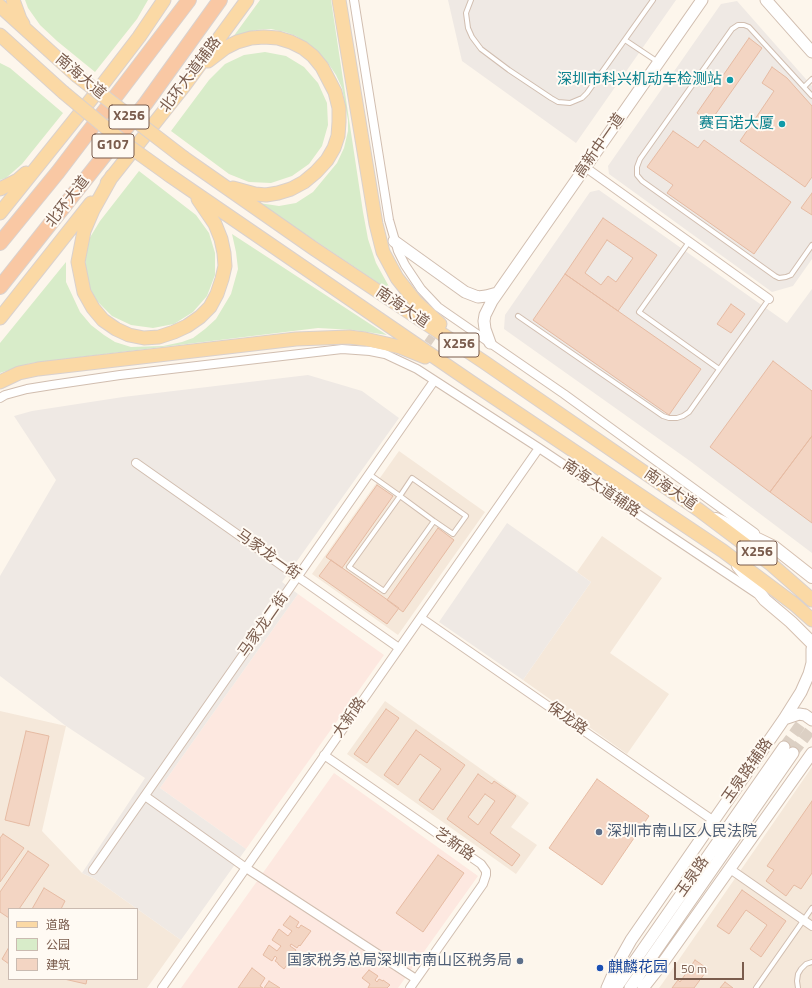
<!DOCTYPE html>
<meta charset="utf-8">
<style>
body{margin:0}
#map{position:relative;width:812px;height:988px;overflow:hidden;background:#fdf6ec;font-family:"Titillium Web","Noto Sans SC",sans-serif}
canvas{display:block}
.legend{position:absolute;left:8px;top:908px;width:130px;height:72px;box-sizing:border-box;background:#fffaf3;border:1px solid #cabbb1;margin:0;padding:5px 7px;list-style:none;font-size:12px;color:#7a5c4d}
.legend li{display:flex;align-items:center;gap:8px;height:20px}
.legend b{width:20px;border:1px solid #cabbb1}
.scale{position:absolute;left:674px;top:962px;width:70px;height:18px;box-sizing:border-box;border:2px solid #7a5c4d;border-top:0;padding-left:5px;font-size:12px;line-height:14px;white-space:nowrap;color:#7a5c4d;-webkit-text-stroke:3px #fffaf3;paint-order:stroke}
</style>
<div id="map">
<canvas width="812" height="988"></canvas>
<ul class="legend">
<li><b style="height:5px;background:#fbd9a5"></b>道路</li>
<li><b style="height:11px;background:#d8ecc9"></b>公园</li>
<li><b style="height:11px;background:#f3d5c3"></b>建筑</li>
</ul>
<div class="scale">50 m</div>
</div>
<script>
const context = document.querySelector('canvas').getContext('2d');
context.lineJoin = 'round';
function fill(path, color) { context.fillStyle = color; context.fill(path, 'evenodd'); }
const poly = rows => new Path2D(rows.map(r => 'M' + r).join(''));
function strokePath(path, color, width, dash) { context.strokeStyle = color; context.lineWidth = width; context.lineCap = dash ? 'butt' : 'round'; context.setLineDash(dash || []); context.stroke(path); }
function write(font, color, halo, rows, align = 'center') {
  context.font = font + ' "Titillium Web","Noto Sans SC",sans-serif'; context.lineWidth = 4; context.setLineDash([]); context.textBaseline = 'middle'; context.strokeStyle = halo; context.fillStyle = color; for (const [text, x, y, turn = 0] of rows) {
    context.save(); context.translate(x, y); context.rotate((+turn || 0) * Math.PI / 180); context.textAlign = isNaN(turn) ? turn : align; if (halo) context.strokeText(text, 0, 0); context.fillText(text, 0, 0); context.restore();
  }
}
fill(poly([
 [399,451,485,512,398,635,312,574],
 [602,536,662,578,610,653,669,694,627,754,523,680,591,582,577,572],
 [385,701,529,803,511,827,537,845,516,874,347,754],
 [0,711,66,726,42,831,82,873,95,879,181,940,147,988,0,988],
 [9,909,137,909,137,979,9,979],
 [812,767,812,988,659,988,662,984]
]), '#f5e8da');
fill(poly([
 [298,594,384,655,246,849,160,788],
 [334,773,478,876,398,988,181,988]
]), '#fde8e0');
fill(poly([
 [448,0,676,0,576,143,462,61],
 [737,1,812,86,812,259,793,286,772,292,609,174,608,166,721,4],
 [599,190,787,323,812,289,812,553,690,461,504,329,505,315,590,192],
 [308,375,362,391,399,418,282,582,298,594,160,788,246,849,181,940,95,879,82,873,145,778,66,726,0,676,0,576,56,480,14,416,32,411,123,397],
 [507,523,591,582,523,680,439,622]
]), '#efe9e4');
fill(poly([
 [25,0,148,0,137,19,95,72,57,41,40,25,28,8],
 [260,0,331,0,363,212,368,239,376,263,392,292,259,203,279,206,296,203,313,192,337,163,344,148,348,131,348,120,342,88,336,75,328,63,309,45,296,36,285,32,271,29,256,30,233,37],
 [265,52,286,56,304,67,318,83,327,103,328,125,322,146,309,164,292,176,271,183,249,182,229,174,171,131,209,80,225,64,244,55],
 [0,63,10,68,63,113,22,164,6,178,0,180],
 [139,171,196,215,209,233,215,253,215,275,207,296,193,312,174,324,153,328,131,325,112,316,97,301,87,282,85,260,89,239,100,221],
 [232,234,387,335,354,330,318,328,31,363,0,373,0,343,66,262,66,282,80,312,91,325,104,335,115,342,131,347,163,346,182,342,193,338,205,329,216,319,231,294,238,269,236,252]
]), '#d8ecc9');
const building = poly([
 [749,38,762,48,710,122,697,113,749,38],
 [772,67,787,78,812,106,812,177,805,187,740,141,774,91,762,83,772,67],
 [673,131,698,148,704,140,791,202,754,254,667,193,673,185,647,167,673,131],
 [812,193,812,215,801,208,812,193],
 [603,218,657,255,618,311,565,274,603,218],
 [607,240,633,258,616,282,608,276,601,285,585,273,607,240],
 [565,274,701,369,669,415,533,320,565,274],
 [731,304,745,314,731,333,717,324,731,304],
 [773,361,812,391,812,436,770,492,710,447,773,361],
 [812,436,812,523,770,492,812,436],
 [377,485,393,496,342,568,326,557,377,485],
 [438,528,454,540,403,612,387,600,438,528],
 [331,560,399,608,387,624,319,576,331,560],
 [386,709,399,718,367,763,354,754,386,709],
 [416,730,465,765,433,810,419,800,441,769,420,754,398,785,384,775,416,730],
 [26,731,49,736,29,826,5,820,26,731],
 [478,774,492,784,494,781,516,796,490,833,520,855,512,866,447,819,478,774],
 [485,794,495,801,478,825,468,817,485,794],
 [597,779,649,816,602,885,549,848,597,779],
 [812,801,812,873,801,889,794,885,786,896,766,881,774,870,767,866,812,801],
 [3,834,24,848,0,882,0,838,3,834],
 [28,851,49,865,19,909,9,909,9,918,0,912,0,892,28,851],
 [438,855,464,873,423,932,396,913,438,855],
 [44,888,65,901,61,909,32,909,44,888],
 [742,890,786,921,761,957,750,949,767,925,746,910,729,934,717,926,742,890],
 [290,916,299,922,296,927,299,928,301,925,311,931,300,946,299,945,297,948,291,944,290,946,296,950,294,953,295,954,284,969,278,964,278,963,275,961,277,958,275,956,272,961,263,955,269,945,277,951,281,946,272,940,279,929,288,936,292,931,283,925,290,916],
 [9,947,9,964,2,959,9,947],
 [695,960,708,969,694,988,672,988,678,980,680,982,695,960],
 [252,968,265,978,260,986,263,988,238,988,252,968],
 [369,970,378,976,375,980,377,982,379,979,383,981,383,980,390,985,387,988,368,988,370,984,362,978,369,970],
 [64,979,87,979,86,984,64,979],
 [269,981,280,988,264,988,269,981],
 [725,982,733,988,720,988,725,982]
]);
fill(building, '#f3d5c3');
strokePath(building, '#e6bba3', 1);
strokePath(poly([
 [421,353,438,328]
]), '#dcd0c4', 8, [8, 4]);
strokePath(poly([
 [784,747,812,709],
 [793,753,812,728]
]), '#dcd0c4', 11, [11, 5.5]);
const service = poly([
 [471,0,466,13,468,28,472,37,481,49,509,70,551,98,558,102,570,103,582,98,587,93,653,0],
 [625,40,658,62],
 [804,87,812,79],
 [812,96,749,27,744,25,738,25,732,29,640,159,637,167,637,175,642,181,775,276,779,278,786,277,791,275,812,245],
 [689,242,639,312,719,369],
 [518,316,663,416,669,418,677,418,683,416,689,412,769,299],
 [369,474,400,496,434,521,453,534,466,516,412,478,400,496,349,567,384,591,434,521],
 [756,988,812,908],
 [798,988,797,981,798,974,801,969,806,964,812,962]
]);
const minor = poly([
 [354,0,389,220,398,251,405,265,421,289,438,307,448,314,564,394,755,533],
 [585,167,769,299],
 [0,398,5,395,27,389,52,385,120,375,342,349,370,351,385,354,417,369,539,448,756,593],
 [136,463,399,648],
 [421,618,714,821],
 [324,755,481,864,486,871,486,875,483,884,410,988],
 [145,796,246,868,416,979],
 [730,869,812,926],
 [93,870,434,381],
 [162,988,539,448]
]);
const tertiary = poly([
 [766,0,812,52],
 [394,241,465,292,478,297,486,296,497,293],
 [490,343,485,329,484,321,485,315,492,301,702,0],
 [784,719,799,714,805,715,812,720],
 [607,988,618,963,631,940,784,719,801,692,809,674,812,663,812,649],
 [616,988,784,747],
 [630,988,793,753],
 [643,988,662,964,812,753]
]);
const secondary = poly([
 [716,519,774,547,812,577],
 [738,566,765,600,791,622,812,643]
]);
const primary = poly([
 [13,0,20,19,23,24],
 [339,0,376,224,383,252,397,278,416,302,440,324],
 [0,6,76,75],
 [0,35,63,92],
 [208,61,225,48,237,42,251,38,264,37,278,38,291,42,303,48,313,56,322,67,335,92,339,108,339,122,338,136,334,148,327,160,316,172,304,182,291,189,278,193,266,195,255,194,233,188],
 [184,158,313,248,484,362,699,510,772,565,812,600],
 [169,175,471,382,723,551,794,604,812,620],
 [112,176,93,210,84,231,78,262,84,292,93,308,103,320,116,329,129,335,144,338,159,337,174,332,187,326,200,317,210,307,217,294,222,279,225,266,224,253,221,239,215,224,198,199],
 [107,183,184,86,247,0],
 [0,189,18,180,26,173],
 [0,213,93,97,139,37,164,0],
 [0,318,91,203],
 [0,382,19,373,38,369,296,339,349,337,365,339,400,347,425,357]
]);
const trunk = poly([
 [0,243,58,172,189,0],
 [0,287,146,103,220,0]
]);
strokePath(service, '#d1beb0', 6);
strokePath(minor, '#d1beb0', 10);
strokePath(tertiary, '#d1beb0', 13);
strokePath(secondary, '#d6c0b0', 14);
strokePath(primary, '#dad1cd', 15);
strokePath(trunk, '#dad1cd', 16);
strokePath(service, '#fff', 4);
strokePath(minor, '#fff', 8);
strokePath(tertiary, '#fff', 11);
strokePath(secondary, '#fff', 12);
strokePath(primary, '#fbd9a5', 13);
strokePath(trunk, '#f9c8a4', 14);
const primaryBridge = poly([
 [76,75,184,158],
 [63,92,123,142,169,175]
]);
strokePath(primaryBridge, '#dad1cd', 15, []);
strokePath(primaryBridge, '#fbd9a5', 13);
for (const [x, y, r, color] of [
 [730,80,4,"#0f9aa8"],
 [782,124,4,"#0f9aa8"],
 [599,832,4,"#5c6f8a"],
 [520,961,4,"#5c6f8a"],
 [600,968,4,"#1a4fb4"]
]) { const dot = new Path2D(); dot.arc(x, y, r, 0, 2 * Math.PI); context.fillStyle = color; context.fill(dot); strokePath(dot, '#fffaf3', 1.5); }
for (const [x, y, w] of [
 [129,117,40],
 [113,146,42],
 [459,345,40],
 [757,553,40]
]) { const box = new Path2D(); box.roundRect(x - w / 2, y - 12, w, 24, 3); context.fillStyle = '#fffaf3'; context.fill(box); strokePath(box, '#7a5c4d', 1); }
write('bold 14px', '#7a5c4d', null, [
 ["X256",129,117],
 ["G107",113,146],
 ["X256",459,345],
 ["X256",757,553]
]);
write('15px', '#7a5c4d', '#fffaf3', [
 ["北环大道辅路",191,75,-53],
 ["南海大道",80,77,40],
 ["高新中一道",600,146,-55],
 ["北环大道",68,202,-52],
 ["南海大道",402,308,34],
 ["南海大道辅路",601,489,34],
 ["南海大道",670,490,35],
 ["马家龙一街",268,555,35],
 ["马家龙二街",264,625,-55],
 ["大新路",350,718,-55],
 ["保龙路",567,719,35],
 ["玉泉路辅路",748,771,-55],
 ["艺新路",454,845,35],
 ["玉泉路",693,877,-55]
]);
write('15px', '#0d838f', '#fffaf3', [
 ["深圳市科兴机动车检测站",722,80],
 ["赛百诺大厦",774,124]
], 'right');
write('15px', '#4e5e75', '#fffaf3', [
 ["深圳市南山区人民法院",607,832],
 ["国家税务总局深圳市南山区税务局",512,961,"right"]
], 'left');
write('15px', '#164399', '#fffaf3', [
 ["麒麟花园",608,968]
], 'left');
</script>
